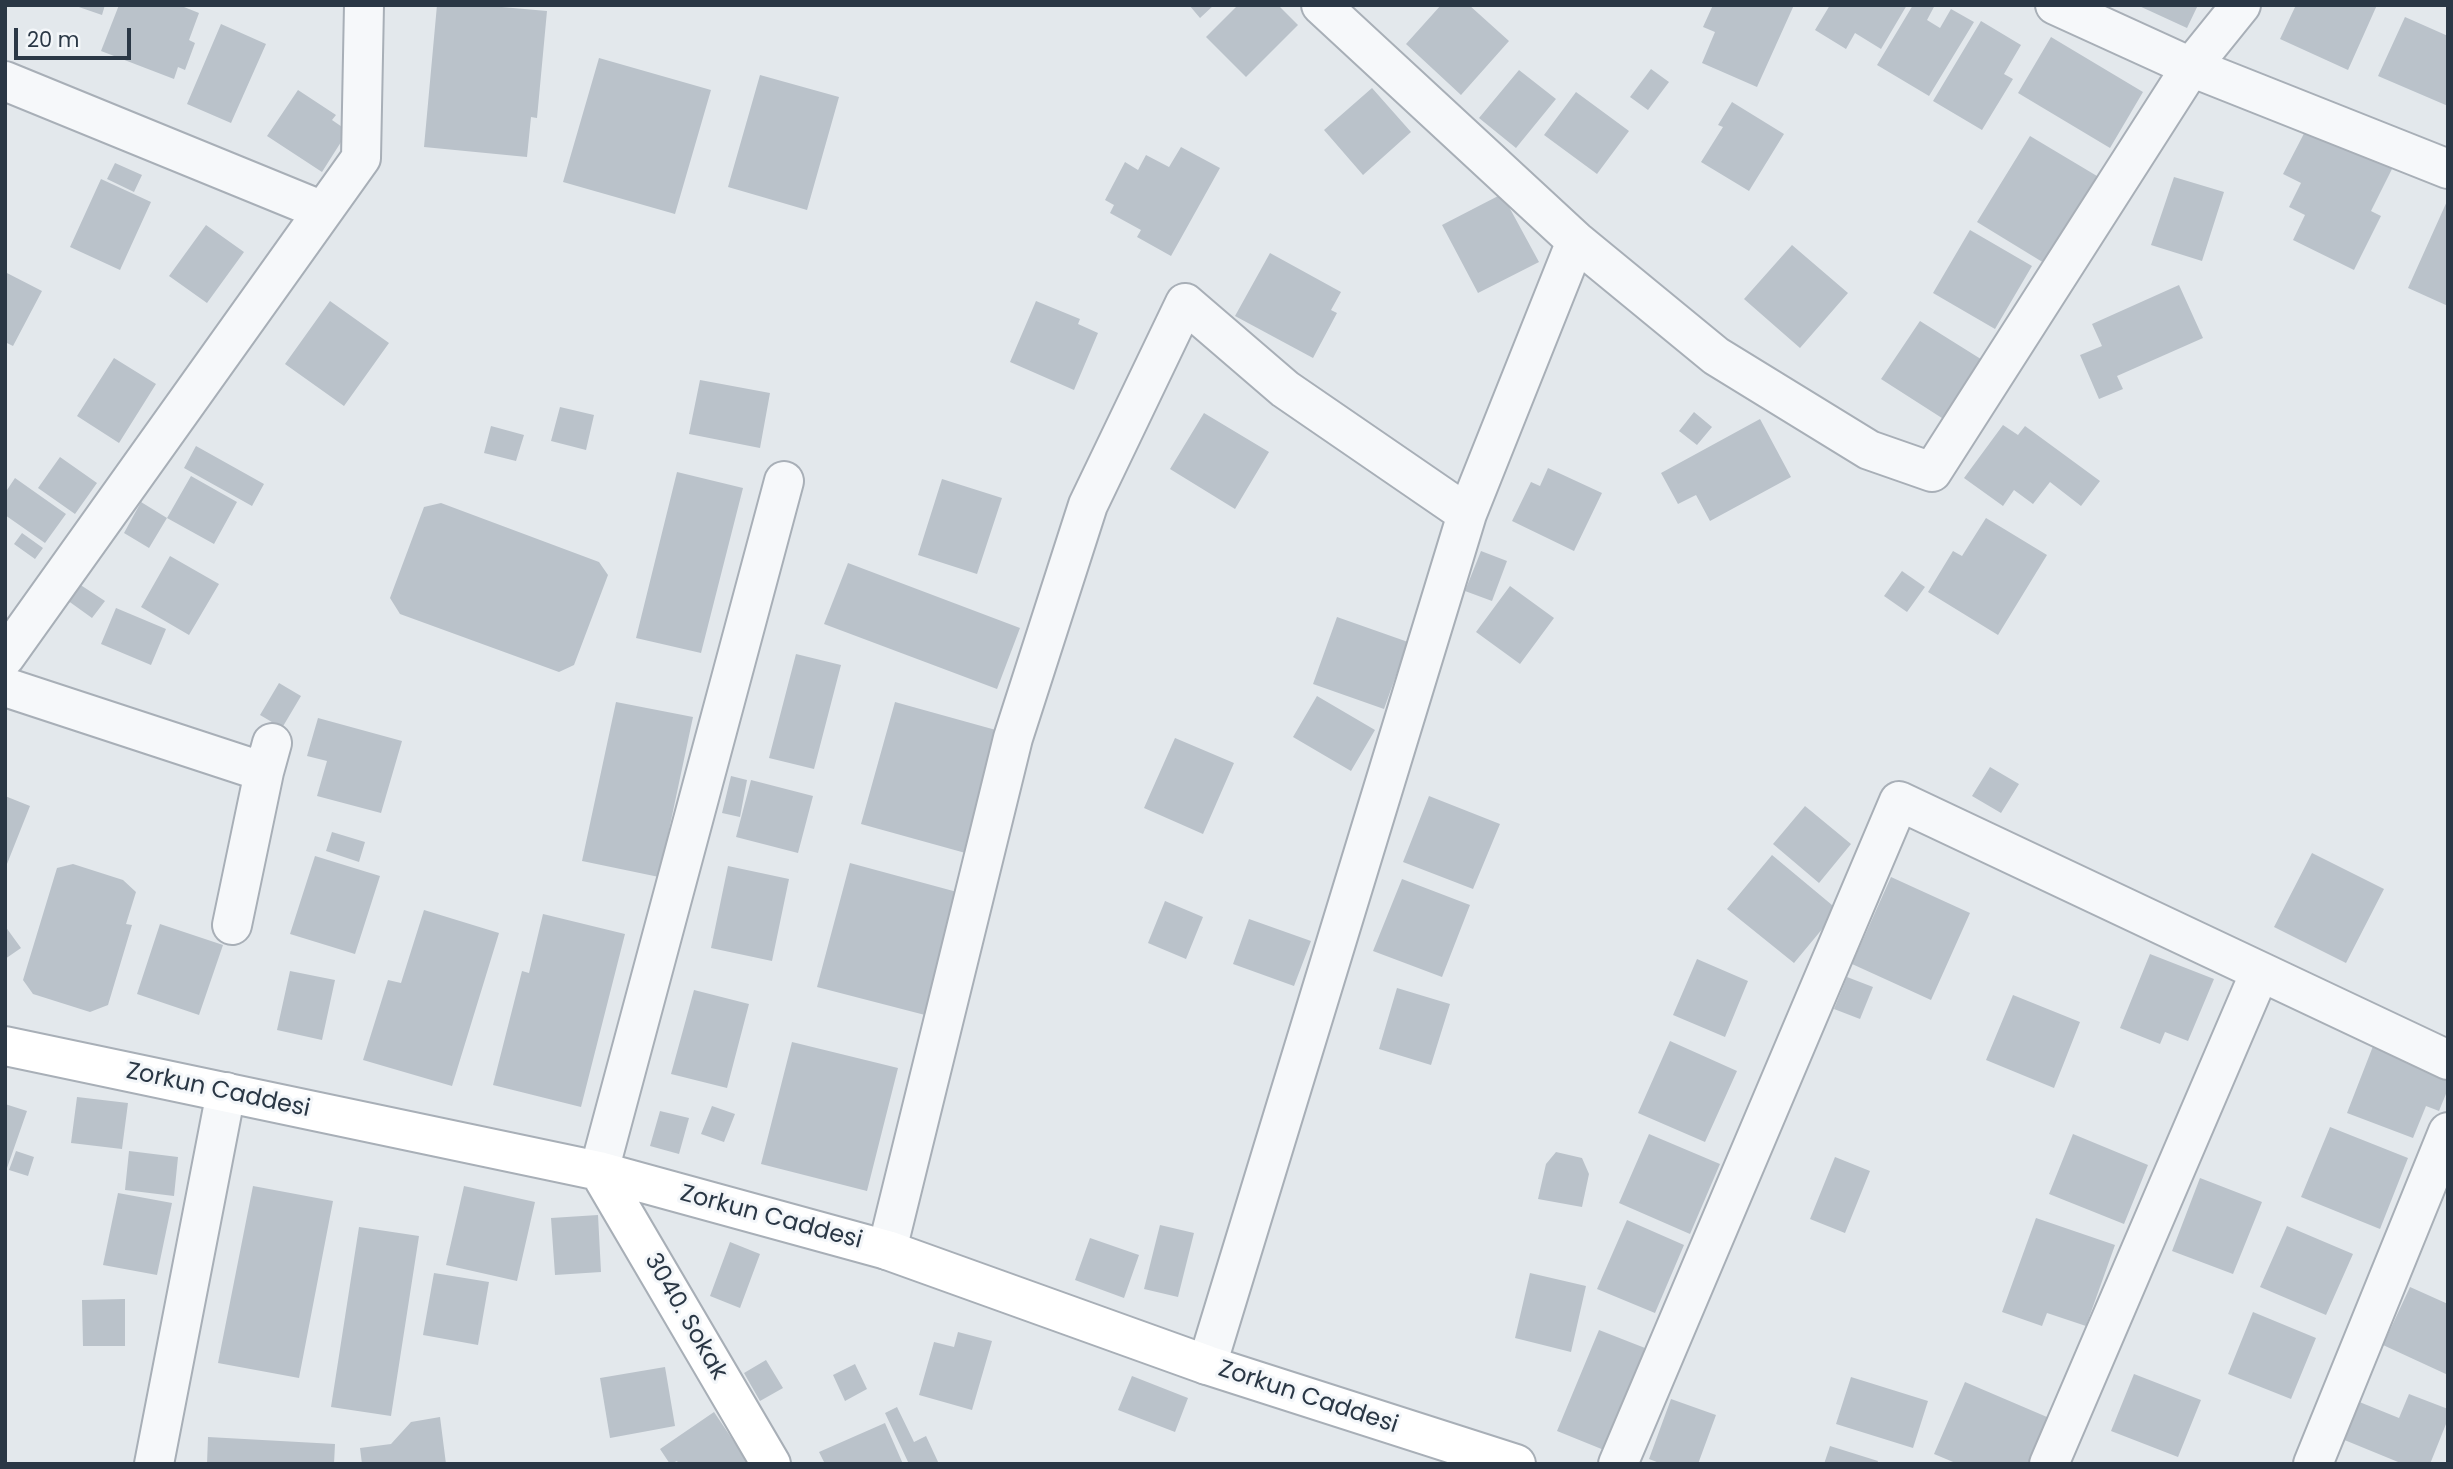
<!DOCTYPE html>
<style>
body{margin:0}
#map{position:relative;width:2453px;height:1469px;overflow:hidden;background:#e3e8ec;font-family:Poppins,sans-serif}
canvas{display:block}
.frame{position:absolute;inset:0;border:7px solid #2a3745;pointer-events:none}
.scale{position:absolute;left:14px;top:28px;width:117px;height:32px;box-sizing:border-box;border:4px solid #2a3745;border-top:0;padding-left:9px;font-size:21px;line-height:24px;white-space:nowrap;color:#2a3745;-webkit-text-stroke:5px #f3f6f9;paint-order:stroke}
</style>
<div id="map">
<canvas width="2453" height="1469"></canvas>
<div class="frame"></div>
<div class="scale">20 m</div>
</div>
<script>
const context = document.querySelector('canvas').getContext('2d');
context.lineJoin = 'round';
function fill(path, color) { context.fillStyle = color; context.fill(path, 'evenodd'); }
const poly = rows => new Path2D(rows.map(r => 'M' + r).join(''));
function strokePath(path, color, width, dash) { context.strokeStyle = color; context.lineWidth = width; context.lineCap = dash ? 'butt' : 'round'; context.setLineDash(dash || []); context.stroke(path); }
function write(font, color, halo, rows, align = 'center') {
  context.font = font + ' Poppins,sans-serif'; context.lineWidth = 6; context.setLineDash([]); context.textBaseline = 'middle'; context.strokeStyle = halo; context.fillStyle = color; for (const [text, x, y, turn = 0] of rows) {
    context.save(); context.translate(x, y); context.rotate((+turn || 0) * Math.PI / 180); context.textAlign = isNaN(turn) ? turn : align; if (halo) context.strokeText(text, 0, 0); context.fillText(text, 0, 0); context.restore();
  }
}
fill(poly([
 [73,5,105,5,102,15],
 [119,5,179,5,199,13,189,40,195,43,185,70,178,67,174,79,101,51],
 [437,5,479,5,547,11,537,118,531,117,527,157,424,147],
 [1189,5,1214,5,1200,18],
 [1238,5,1278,5,1298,25,1246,77,1206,37],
 [1441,5,1469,5,1509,41,1461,95,1406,44],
 [1713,5,1794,5,1757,87,1702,63,1715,32,1703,27],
 [1830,5,1907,5,1881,49,1855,33,1846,49,1815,30],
 [1913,5,1935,5,1927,20,1940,28,1951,9,1974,22,1929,96,1877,65],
 [2137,5,2198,5,2187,28],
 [2296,5,2377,5,2348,70,2280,39],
 [2405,17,2448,36,2448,106,2378,76],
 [1981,21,2021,45,2004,74,2013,79,1982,130,1933,101],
 [221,24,266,44,231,123,187,104],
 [2051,37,2143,92,2110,148,2018,93],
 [599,58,711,90,675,214,563,182],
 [1651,69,1669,82,1648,110,1630,97],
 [1519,70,1556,99,1516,148,1479,118],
 [760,75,839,97,807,210,728,187],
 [1372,88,1411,132,1363,175,1324,130],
 [298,90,336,115,332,120,348,131,322,172,267,136],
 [1576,92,1629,131,1597,174,1544,135],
 [1732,102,1784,134,1749,191,1701,162,1723,127,1718,125],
 [2311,120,2395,163,2371,211,2381,216,2354,270,2293,240,2305,215,2289,207,2301,183,2283,174],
 [2030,136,2102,179,2049,266,1977,222],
 [1181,147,1220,168,1171,256,1137,237,1141,230,1110,213,1114,205,1105,200,1125,162,1138,170,1146,155,1169,167],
 [115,163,142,175,134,192,107,179],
 [2174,177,2224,192,2202,261,2151,245],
 [101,179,151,202,120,270,70,247],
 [1502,194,1539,262,1478,293,1442,225],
 [2448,199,2448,306,2408,288],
 [206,225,244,252,207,303,169,276],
 [1970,230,2032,266,1995,329,1933,293],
 [1792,245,1848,293,1800,348,1744,299],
 [1270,253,1341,292,1331,310,1337,313,1313,358,1235,316],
 [5,272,42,291,13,346,5,342],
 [2179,285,2203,338,2117,376,2123,389,2099,399,2080,355,2102,346,2092,324],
 [330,301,389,343,344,406,285,364],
 [1036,301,1080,319,1078,324,1098,333,1074,390,1010,362],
 [1920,321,1984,361,1945,420,1881,379],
 [114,358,156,384,119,443,77,416],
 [700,380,770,393,760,448,689,434],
 [560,407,594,415,586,450,551,441],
 [1694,412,1712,427,1697,445,1679,431],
 [1204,413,1269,452,1235,509,1170,469],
 [1760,419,1791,477,1710,521,1696,495,1678,504,1661,473],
 [2003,425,2018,435,2025,426,2100,481,2081,506,2050,482,2033,504,2014,490,2003,506,1964,478],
 [491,426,524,435,516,461,484,453],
 [196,446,264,484,252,506,184,468],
 [60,457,97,483,75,514,38,488],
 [1548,468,1602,493,1574,551,1512,521,1531,482,1540,486],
 [677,472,743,488,701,653,636,638],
 [191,476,237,502,214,544,167,518],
 [15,478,66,514,45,543,5,515,5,493],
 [942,479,1002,498,977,574,918,555],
 [141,502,167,518,149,548,124,533],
 [441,503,599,562,608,575,574,665,559,672,400,614,390,598,424,507],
 [1986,518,2047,555,1998,635,1928,592,1953,551,1962,556],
 [22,533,43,548,35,559,14,544],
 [1481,551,1507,561,1492,601,1465,591],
 [170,556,219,584,189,635,141,607],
 [848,563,1020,628,997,689,824,624],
 [1902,571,1925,587,1907,612,1884,596],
 [79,584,105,601,92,618,67,600],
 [1510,586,1554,618,1520,664,1476,632],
 [116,608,166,629,151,665,101,644],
 [1337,617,1408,642,1384,709,1313,684],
 [796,654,841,665,814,769,769,758],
 [279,683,301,696,282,728,260,715],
 [1317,696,1375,730,1351,771,1293,737],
 [616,702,693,717,659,877,582,861],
 [895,702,1003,732,969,854,861,824],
 [318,718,402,741,381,813,317,796,327,761,307,756],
 [1175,738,1234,763,1203,834,1144,808],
 [1990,767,2019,784,2001,813,1972,796],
 [731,776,747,780,740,817,722,813],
 [751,780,813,796,798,853,736,837],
 [5,796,30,806,5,869],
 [1429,796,1500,824,1473,889,1403,862],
 [1805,806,1851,844,1819,883,1773,844],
 [332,832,365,842,359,862,326,851],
 [2312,853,2384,889,2346,963,2274,927],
 [1772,855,1838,910,1794,963,1727,909],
 [315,856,380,876,355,954,290,934],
 [850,863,957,892,925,1015,817,987],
 [73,864,123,880,136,892,126,924,132,925,108,1005,90,1012,33,994,23,980,57,868],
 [728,866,789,879,772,961,711,948],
 [1891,877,1970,913,1931,1000,1852,964],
 [1402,879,1470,905,1442,977,1373,951],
 [1165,901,1203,917,1186,959,1148,943],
 [424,910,499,933,452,1086,363,1060,388,980,401,983],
 [543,914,625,934,581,1107,493,1085,522,971,529,973],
 [1249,919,1311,941,1294,986,1233,964],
 [160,924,223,945,199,1015,137,994],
 [5,926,21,948,5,959],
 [2150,954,2214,979,2188,1041,2165,1032,2160,1044,2120,1028],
 [1697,959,1748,981,1725,1037,1673,1015],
 [290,971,335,980,322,1040,277,1030],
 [1847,977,1873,987,1860,1019,1834,1009],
 [1397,988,1450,1004,1431,1065,1379,1049],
 [694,990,749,1004,727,1088,671,1074],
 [2013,995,2080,1022,2054,1088,1986,1060],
 [1670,1041,1737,1071,1705,1142,1638,1113],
 [2375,1041,2448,1070,2448,1089,2439,1111,2426,1106,2413,1138,2347,1113],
 [792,1042,898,1068,867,1191,761,1164],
 [77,1097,128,1103,122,1149,71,1143],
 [5,1104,27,1111,6,1171,5,1171],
 [712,1106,735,1114,724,1142,701,1134],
 [660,1111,689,1118,679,1154,650,1146],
 [2330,1127,2408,1158,2380,1229,2301,1197],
 [1649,1134,1720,1164,1690,1234,1619,1203],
 [2073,1134,2148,1165,2124,1224,2049,1194],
 [16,1151,34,1157,28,1176,9,1170],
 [129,1151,178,1157,174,1196,125,1190],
 [1556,1152,1582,1158,1589,1174,1582,1207,1538,1199,1546,1164],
 [1835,1157,1870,1171,1845,1233,1810,1219],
 [2200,1178,2262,1202,2233,1274,2172,1251],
 [253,1186,333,1201,299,1378,218,1363],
 [464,1186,535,1202,517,1281,446,1265],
 [118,1193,172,1203,157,1275,103,1265],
 [598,1215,601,1272,555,1275,551,1218],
 [2036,1218,2115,1245,2086,1326,2047,1313,2042,1326,2002,1312],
 [1627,1220,1684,1245,1655,1313,1597,1289],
 [1160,1225,1194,1233,1178,1297,1144,1289],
 [2287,1226,2353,1254,2326,1315,2260,1287],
 [359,1227,419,1236,391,1416,331,1407],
 [1090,1238,1139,1255,1124,1298,1075,1280],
 [730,1242,760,1254,740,1308,710,1296],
 [434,1273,489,1282,478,1345,423,1335],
 [1530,1273,1586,1286,1571,1352,1515,1338],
 [2410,1287,2448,1304,2448,1375,2383,1345],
 [125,1299,125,1346,83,1346,82,1300],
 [2253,1312,2316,1338,2291,1399,2228,1374],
 [1599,1330,1645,1348,1604,1450,1557,1431],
 [958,1332,992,1341,972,1410,919,1395,934,1342,954,1347],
 [766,1360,783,1388,760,1401,744,1373],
 [855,1364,867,1389,845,1401,833,1375],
 [665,1367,675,1426,610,1438,600,1378],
 [2134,1374,2201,1400,2178,1457,2111,1431],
 [1132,1376,1188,1398,1175,1432,1118,1410],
 [1851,1377,1928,1401,1913,1448,1836,1424],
 [1965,1382,2054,1420,2034,1464,1958,1464,1934,1454],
 [2409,1394,2448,1409,2448,1419,2430,1464,2403,1464,2342,1439,2357,1401,2399,1418],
 [1671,1399,1716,1415,1698,1464,1662,1464,1649,1459],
 [897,1407,914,1442,926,1436,939,1464,909,1464,885,1413],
 [714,1412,749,1464,679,1464,677,1461,670,1464,660,1449],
 [440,1417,446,1464,362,1464,360,1448,391,1444,411,1422],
 [885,1423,903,1464,825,1464,819,1452],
 [208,1437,335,1444,334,1464,207,1464],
 [1830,1446,1878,1461,1877,1464,1824,1464]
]), '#bac2ca');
const street = poly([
 [1321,5,1576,241,1716,356,1869,450,1932,472,2191,67,2241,5],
 [2055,5,2191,67,2448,169],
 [5,81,323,211],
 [5,657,361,158,364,5],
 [5,687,264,772,272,743],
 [232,925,264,772],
 [599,1171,784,481],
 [887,1250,1013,738,1088,505,1185,303,1285,389,1467,514],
 [1207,1365,1467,514,1576,241],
 [154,1464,226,1092],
 [1618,1464,1899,801,2448,1060],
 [2049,1464,2260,972],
 [2313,1464,2448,1132]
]);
const secondary = poly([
 [5,1046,599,1171,887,1250,1207,1365,1516,1464],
 [599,1171,771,1464]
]);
strokePath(street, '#a8afb7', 42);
strokePath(secondary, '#a8afb7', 42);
strokePath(street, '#f6f8fa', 38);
strokePath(secondary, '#fff', 38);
write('24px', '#2a3745', '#f3f6f9', [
 ["Zorkun Caddesi",218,1091,12],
 ["Zorkun Caddesi",771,1218,15],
 ["3040. Sokak",685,1317,60],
 ["Zorkun Caddesi",1308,1398,18]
]);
</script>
